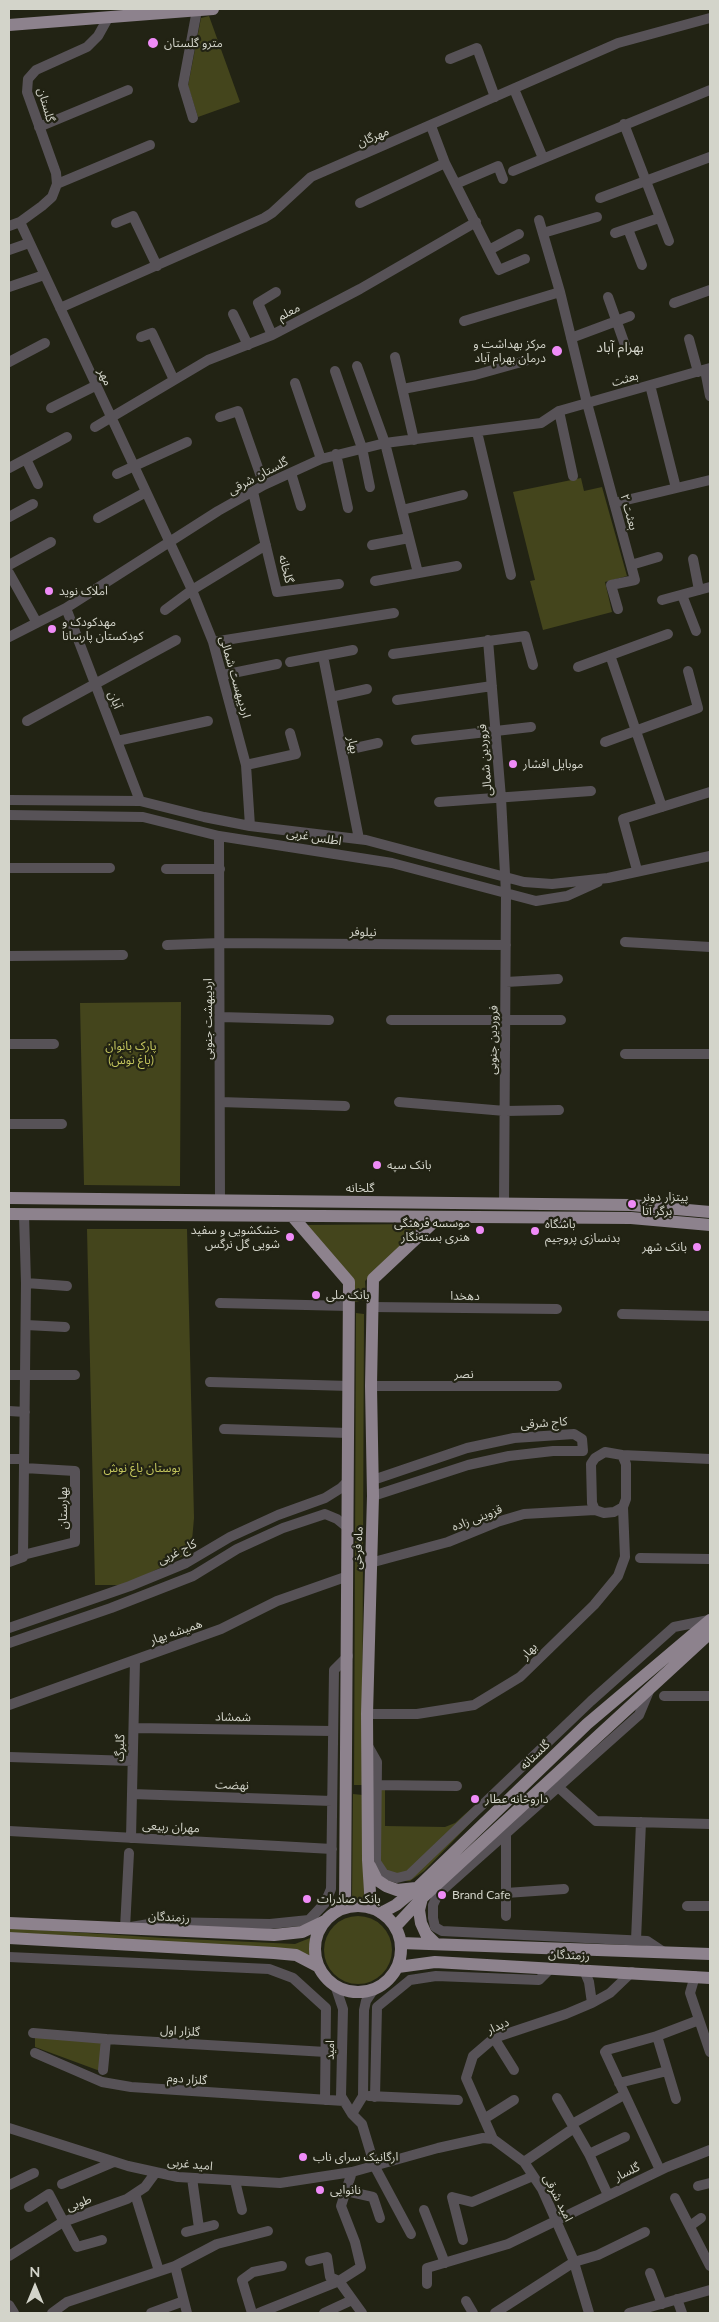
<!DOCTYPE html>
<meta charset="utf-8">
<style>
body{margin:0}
#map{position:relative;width:719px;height:2322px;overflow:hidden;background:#222314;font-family:Lato,sans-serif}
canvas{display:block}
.frame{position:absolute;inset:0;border:10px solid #d3d4ca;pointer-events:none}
.north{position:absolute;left:10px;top:2262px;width:50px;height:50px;-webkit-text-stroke:4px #222314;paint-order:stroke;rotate:0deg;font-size:14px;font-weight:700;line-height:20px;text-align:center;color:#d3d4ca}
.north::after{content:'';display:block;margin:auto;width:18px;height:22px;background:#d3d4ca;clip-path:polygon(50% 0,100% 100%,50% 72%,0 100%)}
</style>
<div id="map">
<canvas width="719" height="2322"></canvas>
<div class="frame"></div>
<div class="north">N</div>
</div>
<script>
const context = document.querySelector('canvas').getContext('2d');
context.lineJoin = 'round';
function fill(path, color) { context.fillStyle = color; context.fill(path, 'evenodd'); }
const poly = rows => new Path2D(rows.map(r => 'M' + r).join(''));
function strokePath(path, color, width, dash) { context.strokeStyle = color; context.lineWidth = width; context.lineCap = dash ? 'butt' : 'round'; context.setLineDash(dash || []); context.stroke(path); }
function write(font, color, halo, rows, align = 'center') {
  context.font = font + ' Lato,"Noto Sans Arabic",sans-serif'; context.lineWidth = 4.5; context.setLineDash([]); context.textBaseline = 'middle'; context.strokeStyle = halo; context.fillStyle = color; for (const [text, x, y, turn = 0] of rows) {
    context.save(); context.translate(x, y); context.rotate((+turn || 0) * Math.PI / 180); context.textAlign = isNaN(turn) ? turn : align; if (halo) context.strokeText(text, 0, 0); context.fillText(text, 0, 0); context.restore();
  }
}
fill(poly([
 [209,16,240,102,198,117,188,86,201,18],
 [581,478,584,491,602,487,627,576,605,582,612,612,543,630,530,581,535,580,513,492],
 [181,1002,180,1186,84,1185,80,1003],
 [422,1224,365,1281,366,1300,354,1302,354,1280,306,1225],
 [87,1229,187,1229,194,1518,191,1552,126,1585,95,1585],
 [356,1313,364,1314,362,1785,354,1785],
 [385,1785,385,1826,445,1827,455,1823,474,1806,482,1811,424,1871,410,1881,393,1881,380,1872,374,1786],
 [353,1794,363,1795,364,1900,352,1901],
 '324 1950a34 34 0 1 1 68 0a34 34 0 1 1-68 0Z',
 [9,1928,164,1938,295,1944,310,1938,310,1956,9,1934],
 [35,2035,103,2042,100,2071,35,2047]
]), '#44451c');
strokePath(poly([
 [450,59,477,48,495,97],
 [514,89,543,158],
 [193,118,183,85,197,10],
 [624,124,669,241],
 [431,126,445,163,499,270,525,259],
 [39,127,128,90],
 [513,171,710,90],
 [57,184,150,145],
 [456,184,498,166,503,179],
 [600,198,710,157],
 [360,203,445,163],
 [539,220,560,292,587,403,635,580,611,585,618,609],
 [20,222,192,590,213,642,246,765,250,826],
 [116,223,133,216,157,266],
 [9,226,20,222,42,206,52,197,57,184,56,173,27,92,28,79,36,70,87,47,98,36,108,18],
 [628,229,642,265],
 [543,233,597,217],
 [615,233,659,218],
 [9,250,29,243],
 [489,250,519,234],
 [9,287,44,275],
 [608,297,625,345],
 [674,303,710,290],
 [60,308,264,218,272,213,311,177,618,43,710,18],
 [233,314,248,345],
 [464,321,560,292],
 [272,335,258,303,276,292],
 [141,337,152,333,174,380],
 [571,338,630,316],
 [689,339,698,372],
 [395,357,414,440],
 [9,362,45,343],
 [357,366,385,443,418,573],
 [705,370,710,396],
 [335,371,362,448,370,487],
 [295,383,321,459],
 [650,385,676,488],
 [403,389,475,375,525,361],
 [51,408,95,386],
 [559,411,573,476],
 [220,417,238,411,264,485],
 [95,427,208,360,272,335,360,289,476,222],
 [477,432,511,575],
 [336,454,348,508],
 [26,459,38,484],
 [9,468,67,437],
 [291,473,301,506],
 [117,474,187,442],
 [253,492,277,592,339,584],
 [614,503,710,480],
 [402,510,463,495],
 [9,517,33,504],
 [98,518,146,492],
 [372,545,409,538],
 [693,559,699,590],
 [9,565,51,542],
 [631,565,658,557],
 [9,573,37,623],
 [375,581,457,566],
 [682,595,696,631],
 [662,600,710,587],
 [66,608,140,801],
 [165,610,192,590,266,545],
 [9,637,66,608,218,511,264,485,321,459,385,443,541,423,559,411,710,368],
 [488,640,501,798,506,893,504,1203],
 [213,642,394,613],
 [393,654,525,636,533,665],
 [610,655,662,807],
 [323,656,359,839],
 [290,662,353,650],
 [578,667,668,634],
 [223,675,277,664],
 [331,697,367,689],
 [397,700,492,686],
 [27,721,176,640],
 [416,740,531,727],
 [117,741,208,721],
 [605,742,698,708,688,671],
 [342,751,378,743],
 [246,765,296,754,290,733],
 [9,800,140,801,204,817,250,826,366,840,524,882,552,884,608,878,710,856],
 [439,802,591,791],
 [9,815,143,817,219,836,392,863,536,901,567,896,598,882],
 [219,836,220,1201],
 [9,868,110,868],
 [166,869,220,869],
 [637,870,623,819,710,792],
 [625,942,710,947],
 [167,945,220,943,506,945],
 [9,956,123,955],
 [506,982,558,979],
 [220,1017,329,1020],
 [391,1020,561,1020],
 [9,1044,54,1044],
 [625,1054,710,1054],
 [220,1102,345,1106],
 [399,1102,505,1111,559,1110],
 [9,1124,62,1124],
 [26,1283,67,1286],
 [220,1303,349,1306],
 [372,1307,557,1309],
 [622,1314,710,1316],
 [26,1325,65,1327],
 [9,1375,75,1375],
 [210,1382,349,1386],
 [371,1386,557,1386],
 [9,1411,25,1412],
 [224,1429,348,1433],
 [605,1452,622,1455,626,1464,626,1499,623,1507,614,1512,604,1513,595,1510,592,1503,591,1464,595,1458,605,1452],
 [622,1455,710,1459],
 [9,1459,24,1459],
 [373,1480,467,1448,514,1438,574,1434,582,1439,583,1451,553,1451,509,1456,468,1465,373,1496],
 [23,1555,75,1542,75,1471,24,1468],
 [640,1558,710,1559],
 [9,1562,23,1557,26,1283,24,1214],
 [370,1563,448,1542,497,1522,524,1514,595,1510],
 [9,1628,130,1586,186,1563,230,1537,278,1515,325,1498,341,1488,348,1481],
 [9,1643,111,1608,193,1576,237,1549,283,1528,325,1514,337,1519,348,1528],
 [649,1691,639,1715,438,1894,433,1905,433,1918,435,1927,442,1931,647,1941,662,1951],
 [664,1696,710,1696],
 [9,1705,221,1629,277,1601,348,1576],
 [367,1714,417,1714,474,1705,520,1677,594,1605,618,1576,625,1557,623,1507],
 [134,1728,332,1731],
 [368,1746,377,1762,376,1862,384,1874,397,1878,409,1875,591,1701,674,1627,709,1620],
 [9,1757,132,1761],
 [377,1785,457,1786],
 [557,1786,596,1821,710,1824],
 [132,1794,332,1801],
 [9,1831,332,1849],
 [506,1835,506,1916],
 [131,1838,135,1660],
 [129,1853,125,1928,161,1922,270,1924,309,1920,325,1903,331,1889,334,1670,348,1656],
 [506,1893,564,1889],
 [687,1906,710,1906],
 [636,1940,641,1822],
 [9,1957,269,1969,293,1978,326,2008,325,2100],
 [584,1970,589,1982,592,2003],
 [695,1976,690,1993,710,2052],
 [335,1985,343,2009,341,2096,352,2114,362,2124,375,2167,411,2234],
 [33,2033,106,2039,326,2052],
 [657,2036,607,2050,605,2052,660,2170],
 [494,2038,514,2070],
 [35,2053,102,2082,131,2087,344,2101],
 [103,2070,106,2039],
 [619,2083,667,2071],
 [369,2096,458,2100],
 [375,2097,377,2007,410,1980,436,1976,539,1980,551,1968],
 [557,2098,589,2154,608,2195],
 [676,2099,657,2036,699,2020],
 [352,2114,363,2096,364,2010,366,2001,374,1989],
 [484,2119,514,2100],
 [572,2124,624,2095],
 [9,2128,128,2166,178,2177,280,2183,352,2172,438,2148,483,2138,493,2139,524,2162,542,2189,573,2259,589,2313],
 [493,2139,466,2078,473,2056,494,2038,566,2014,592,2003,610,1993,632,1972],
 [589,2154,625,2137],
 [524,2162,574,2128],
 [352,2172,341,2206,355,2242,361,2267,339,2281,362,2313],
 [192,2178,199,2228],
 [235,2181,242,2210],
 [62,2184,114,2162],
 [9,2185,34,2173],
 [698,2186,710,2183],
 [346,2191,373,2197,380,2218],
 [135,2194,159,2271],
 [675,2198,710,2266],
 [29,2207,49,2194,77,2247,102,2240],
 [424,2210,445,2263],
 [690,2226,701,2218],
 [186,2232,214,2225],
 [463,2240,452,2197,472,2202,533,2176],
 [9,2256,63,2222,127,2199,145,2187,156,2172],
 [310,2261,327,2257,330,2277,339,2281],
 [175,2266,187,2313],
 [650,2273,662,2304],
 [427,2284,427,2268,508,2244,667,2167,710,2150],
 [677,2299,682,2313],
 [466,2301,473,2313],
 [9,2305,14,2313],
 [52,2313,67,2302,175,2266,217,2244,268,2231],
 [151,2313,184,2301],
 [252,2313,242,2280,253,2272,282,2266],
 [259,2313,339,2281],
 [324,2313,352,2300],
 [495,2313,574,2262,598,2255,645,2232],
 [629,2313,710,2290]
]), '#575257', 10);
strokePath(poly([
 [9,25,213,9],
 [9,1198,631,1205,710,1212],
 [9,1214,631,1218,710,1225],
 [293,1217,349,1282,345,1908],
 [370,1866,377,1880,386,1886,397,1890,416,1888],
 [422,1898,419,1910,421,1923,426,1934,435,1943],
 '315 1949a43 43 0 1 1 86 0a43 43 0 1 1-86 0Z',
 [371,1908,368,1860,367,1714,373,1496,371,1386,373,1279,438,1218],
 [381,1913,396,1905,418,1887,587,1724,710,1620],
 [9,1923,274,1935,302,1932,325,1921],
 [396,1926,422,1898,710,1633],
 [9,1938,274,1953,296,1955,319,1967],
 [401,1943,710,1954],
 [398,1967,435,1962,710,1978]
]), '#8d828d', 12);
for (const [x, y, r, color] of [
 [153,43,6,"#ef8bf7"],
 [557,351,6,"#ef8bf7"],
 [49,591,5,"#ef8bf7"],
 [52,629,5,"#ef8bf7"],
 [513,764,5,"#ef8bf7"],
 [377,1165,5,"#ef8bf7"],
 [632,1204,5,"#ef8bf7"],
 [480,1230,5,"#ef8bf7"],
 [535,1231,5,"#ef8bf7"],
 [290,1237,5,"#ef8bf7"],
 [697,1247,5,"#ef8bf7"],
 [316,1295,5,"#ef8bf7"],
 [475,1799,5,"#ef8bf7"],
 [442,1895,5,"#ef8bf7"],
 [307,1899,5,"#ef8bf7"],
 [303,2157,5,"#ef8bf7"],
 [320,2190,5,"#ef8bf7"]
]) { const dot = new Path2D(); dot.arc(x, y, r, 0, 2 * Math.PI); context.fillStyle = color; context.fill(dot); strokePath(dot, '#222314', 2); }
write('12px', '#d3d4ca', '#222314', [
 ["مترو گلستان",164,43],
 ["مرکز بهداشت و",546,344,"right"],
 ["درمان بهرام آباد",546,358,"right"],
 ["املاک نوید",59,591],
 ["مهدکودک و",62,622],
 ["کودکستان پارسانا",62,636],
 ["موبایل افشار",523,764],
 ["بانک سپه",387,1165],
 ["پیتزار دونر",642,1197],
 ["برگر آتا",642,1211],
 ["موسسه فرهنگی",470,1223,"right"],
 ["هنری بسته‌نگار",470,1237,"right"],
 ["باشگاه",545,1224],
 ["بدنسازی پروجیم",545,1238],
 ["خشکشویی و سفید",280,1230,"right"],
 ["شویی گل نرگس",280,1244,"right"],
 ["بانک شهر",687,1247,"right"],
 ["بانک ملی",326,1295],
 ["داروخانه عطار",485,1799],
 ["Brand Cafe",452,1895],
 ["بانک صادرات",317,1899],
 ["ارگانیک سرای ناب",313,2157],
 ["نانوایی",330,2190]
], 'left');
write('12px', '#d3d4ca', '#222314', [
 ["گلستان",46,105,74],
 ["مهرگان",373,137,-23],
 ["معلم",289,312,-27],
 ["مهر",105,377,65],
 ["بعثت",625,379,-16],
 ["گلستان شرقی",258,476,-28],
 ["بعثت ۲",629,512,75],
 ["گلخانه",286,569,76],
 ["اردیبهست شمالی",235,677,74],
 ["آبان",115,700,68],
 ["بهار",353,745,79],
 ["فروردین شمالی",485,760,-95],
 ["اطلس غربی",314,837,9],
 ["نیلوفر",363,932,1],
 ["اردیبهشت جنوبی",208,1019,-90],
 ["فروردین جنوبی",493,1040,-89],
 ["گلخانه",360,1188],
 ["دهخدا",465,1296,1],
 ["نصر",464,1374],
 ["کاج شرقی",544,1423,-4],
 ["بهارستان",63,1508,-90],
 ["قزوینی زاده",477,1518,-21],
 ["ماه فرخی",358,1548,-88],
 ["کاج غربی",177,1552,-26],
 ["همیشه بهار",176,1632,-19],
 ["بهار",529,1651,-46],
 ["شمشاد",233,1717,1],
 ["گلبرگ",120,1748,-88],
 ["گلستانه",535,1755,-44],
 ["نهضت",232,1785,2],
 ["مهران ربیعی",171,1827,3],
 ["رزمندگان",169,1917,3],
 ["رزمندگان",569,1955,3],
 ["دیدار",498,2026,-24],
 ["گلزار اول",180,2031,3],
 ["امید",330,2050,-89],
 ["گلزار دوم",187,2079,4],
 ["امید غربی",190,2164,6],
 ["گلسار",627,2172,-26],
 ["امید شرقی",558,2198,63],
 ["طوبی",79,2203,-20]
]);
write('12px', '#c4c65d', '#222314', [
 ["پارک بانوان",131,1046],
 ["(باغ نوش)",131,1060],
 ["بوستان باغ نوش",142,1468]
]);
write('14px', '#d3d4ca', '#222314', [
 ["بهرام آباد",620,347]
]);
</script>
